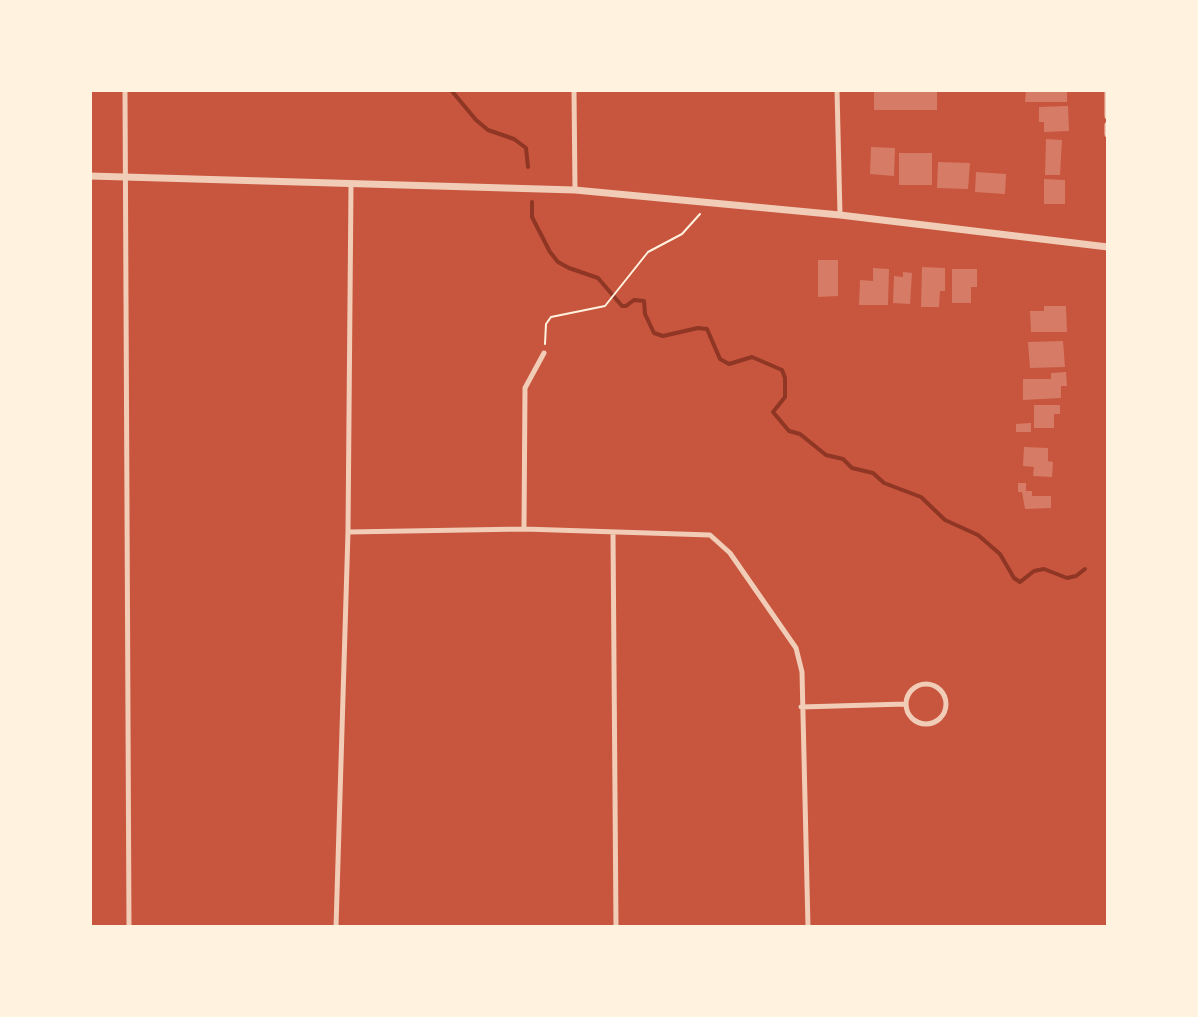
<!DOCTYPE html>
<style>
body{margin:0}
#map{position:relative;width:1198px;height:1017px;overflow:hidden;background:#c8553d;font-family:Overpass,sans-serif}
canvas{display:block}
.frame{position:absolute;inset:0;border:92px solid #fff3e0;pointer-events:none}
</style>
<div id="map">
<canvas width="1198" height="1017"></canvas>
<div class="frame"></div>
</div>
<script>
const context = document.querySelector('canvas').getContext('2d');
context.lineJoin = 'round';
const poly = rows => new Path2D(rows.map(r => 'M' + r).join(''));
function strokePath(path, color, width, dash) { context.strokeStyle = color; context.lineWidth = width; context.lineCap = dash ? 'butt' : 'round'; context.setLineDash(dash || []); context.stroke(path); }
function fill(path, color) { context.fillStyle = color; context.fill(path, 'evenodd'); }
strokePath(poly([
 [451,90,476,120,488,130,514,139,526,148,528,167],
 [532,202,532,217,550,252,558,262,569,268,598,278,622,306,626,306,634,300,644,301,645,314,654,333,663,336,698,328,707,329,720,359,729,364,752,357,782,370,785,378,785,397,773,412,789,431,800,434,826,455,843,459,852,468,873,473,884,483,921,497,945,520,978,535,1000,554,1014,578,1020,582,1034,571,1044,569,1067,578,1076,576,1085,569]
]), '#8f3625', 4);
fill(poly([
 [874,90,937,90,937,110,874,110],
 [1026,90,1067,90,1067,102,1025,102],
 [1068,106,1069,131,1044,132,1044,122,1039,122,1039,107],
 [1046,139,1062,140,1060,175,1045,175],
 [871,147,895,148,894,176,870,174],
 [899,153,932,153,932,185,899,185],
 [938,162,970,163,968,189,937,188],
 [976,172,1006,174,1005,194,975,192],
 [1044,179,1065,180,1065,204,1044,204],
 [818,260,838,260,838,296,818,297],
 [922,267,945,268,945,291,940,291,939,307,921,307],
 [873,268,889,269,888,305,859,305,860,280,873,281],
 [952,269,977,269,977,287,971,287,971,303,952,303],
 [903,272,912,273,910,304,893,303,894,276,903,277],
 [1044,306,1066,306,1067,332,1031,332,1030,311,1044,311],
 [1063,341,1065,367,1030,368,1028,342],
 [1066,372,1067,386,1061,386,1061,398,1023,400,1023,379,1051,379,1051,373],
 [1034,405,1060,405,1060,414,1054,414,1054,428,1034,428],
 [1031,423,1031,432,1016,432,1016,424],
 [1024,447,1048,448,1048,461,1053,462,1052,477,1033,476,1034,467,1023,466],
 [1018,483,1026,483,1026,491,1032,491,1032,496,1051,496,1051,508,1025,509,1022,492,1018,492]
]), '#d67c66');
strokePath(poly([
 [545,344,546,324,551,317,605,306,648,252,682,234,700,214]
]), '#fff3e0', 2);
strokePath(poly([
 [125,90,129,927],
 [574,90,575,190],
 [837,90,840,215],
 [524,529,525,388,544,353],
 [348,532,524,529,710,535,730,553,796,648,802,672,808,927],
 [613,532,616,927],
 '906 704a20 20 0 1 1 40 0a20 20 0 1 1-40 0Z',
 [801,707,905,704],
 [336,927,348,532,351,185]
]), '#f1ccb7', 5);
strokePath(poly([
 [1108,90,1108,116],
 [1108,125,1108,134],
 [90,176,575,190,840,215,1108,247]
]), '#f1ccb7', 7);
</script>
